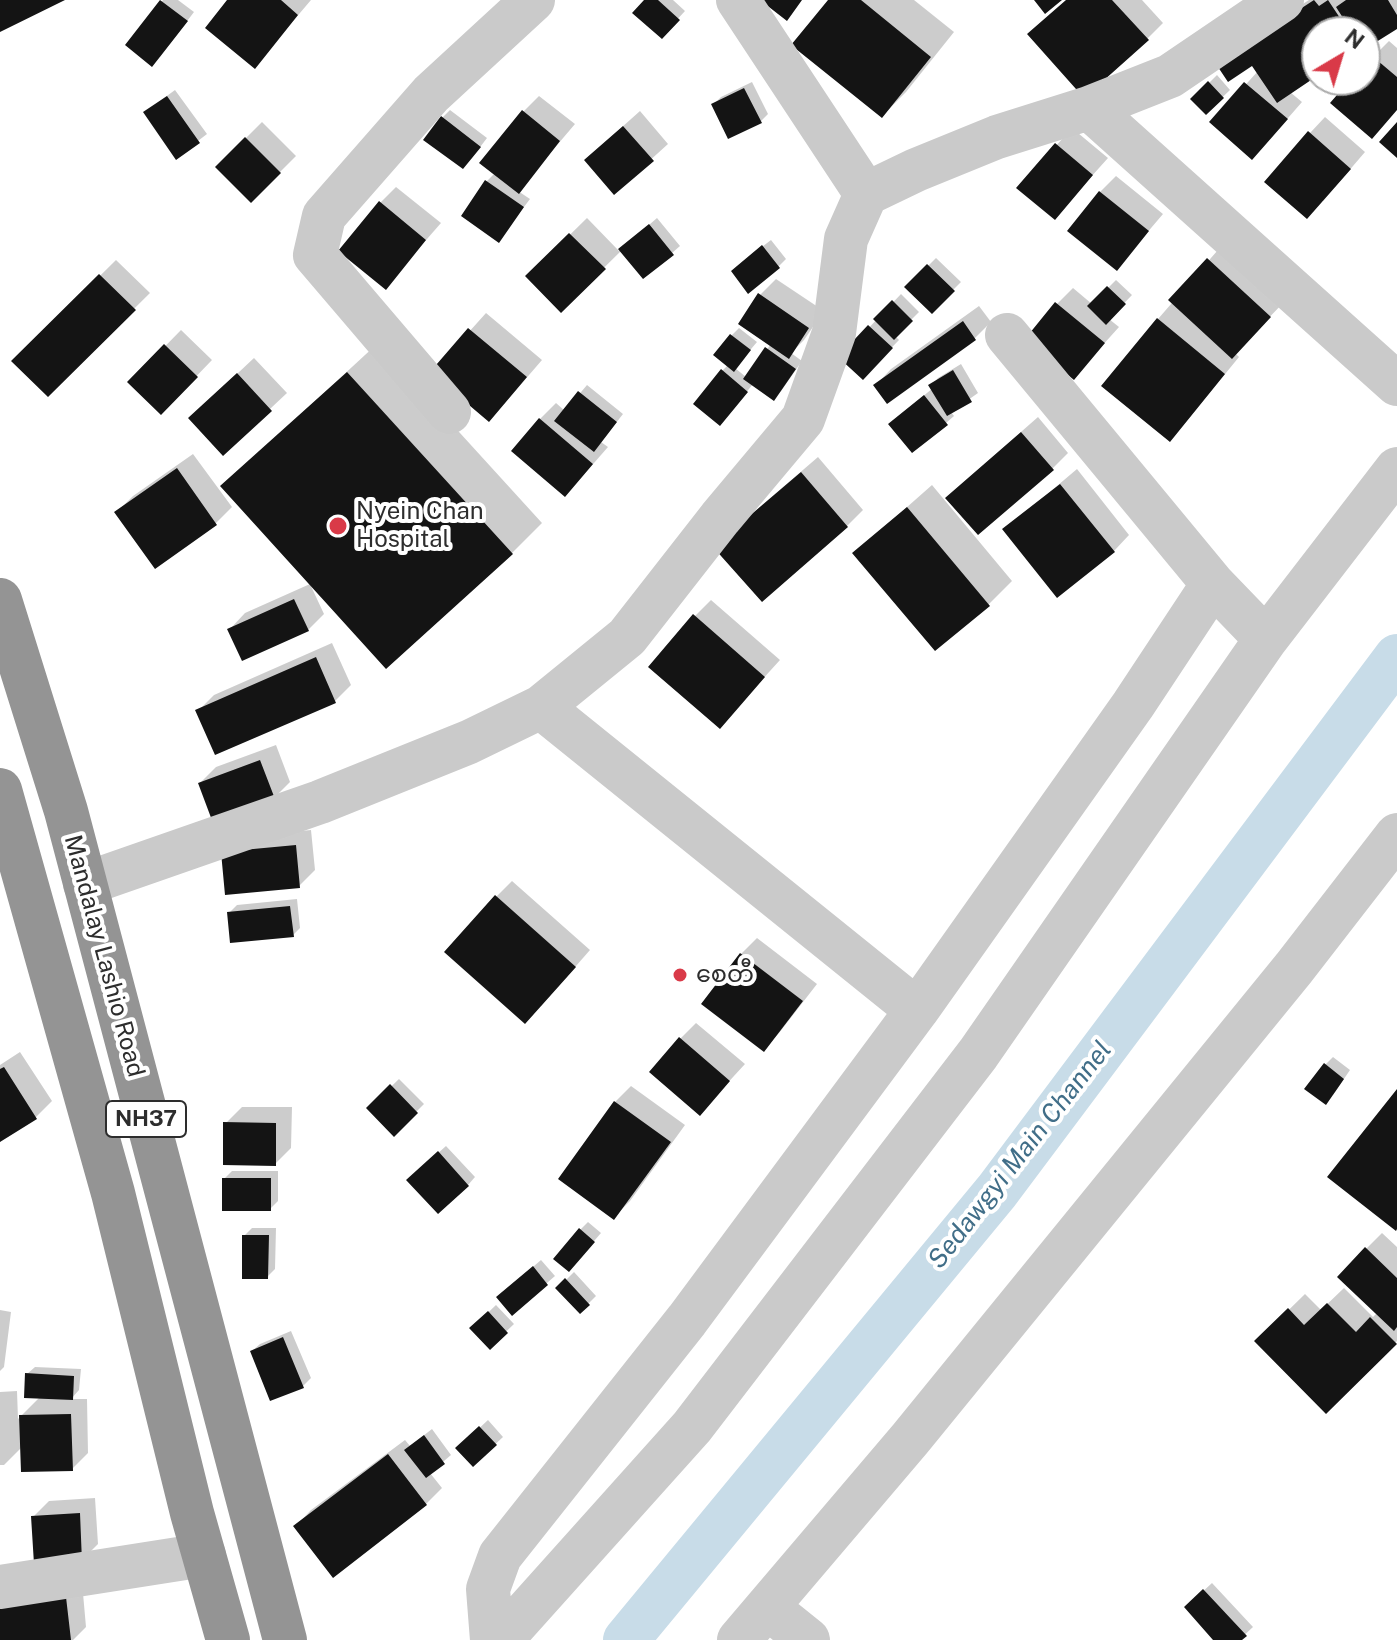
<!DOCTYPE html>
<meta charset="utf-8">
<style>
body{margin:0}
#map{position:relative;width:1397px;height:1640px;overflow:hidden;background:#fff;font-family:"Public Sans",sans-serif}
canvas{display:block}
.north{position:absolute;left:1301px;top:16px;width:80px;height:80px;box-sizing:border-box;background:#fff;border:2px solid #ababab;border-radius:50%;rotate:38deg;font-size:22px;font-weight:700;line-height:32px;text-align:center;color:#2d2d2d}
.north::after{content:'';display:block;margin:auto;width:28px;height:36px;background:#d93a48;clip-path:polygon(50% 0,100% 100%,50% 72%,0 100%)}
</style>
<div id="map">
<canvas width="1397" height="1640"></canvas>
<div class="north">N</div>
</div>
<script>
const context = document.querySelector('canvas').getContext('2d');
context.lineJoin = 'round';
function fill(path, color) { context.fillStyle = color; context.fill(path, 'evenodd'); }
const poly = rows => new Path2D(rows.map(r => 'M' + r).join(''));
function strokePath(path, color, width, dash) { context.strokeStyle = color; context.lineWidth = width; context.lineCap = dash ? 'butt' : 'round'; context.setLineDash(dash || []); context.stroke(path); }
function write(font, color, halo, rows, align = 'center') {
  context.font = font + ' "Public Sans","Noto Sans Myanmar",sans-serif'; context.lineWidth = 8; context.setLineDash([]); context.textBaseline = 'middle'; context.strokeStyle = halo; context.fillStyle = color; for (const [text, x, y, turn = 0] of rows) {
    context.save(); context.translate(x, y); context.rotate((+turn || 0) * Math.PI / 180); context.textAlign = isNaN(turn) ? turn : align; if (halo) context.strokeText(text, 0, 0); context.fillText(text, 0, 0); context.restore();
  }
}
fill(poly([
 [163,0,178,0,194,12,160,57,128,45],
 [230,0,311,0,255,66],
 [647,0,673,0,685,11,662,36],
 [830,0,914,0,954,32,906,92,882,116],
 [1067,0,1142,0,1163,23,1147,39],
 [1309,0,1397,0,1397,27,1365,47,1365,32,1317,32,1317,74,1290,92,1302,102,1268,141,1212,122,1258,71,1234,48],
 [1389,41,1397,48,1397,110,1352,80,1365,80,1365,65],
 [1217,75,1230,90,1206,113,1193,99],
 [752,82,768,114,761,121,713,105,721,97],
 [175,90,207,134,177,157,145,112],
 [539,96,575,124,518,191,530,199,499,240,486,182,495,173,523,112],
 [450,110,487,138,471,159,442,118],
 [640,111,668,144,615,192,603,144],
 [1325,117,1365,152,1323,201,1310,133],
 [262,122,296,156,251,201,217,167],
 [1072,128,1108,158,1055,217,1019,187],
 [1116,176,1163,214,1117,268,1100,192],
 [396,187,441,223,385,287,380,203],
 [587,218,619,251,657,218,680,246,672,253,622,250,561,310,528,276],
 [771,240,786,259,778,267,741,263],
 [1224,243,1286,300,1235,353,1239,357,1185,423,1158,319],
 [936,258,961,282,932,311,907,287],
 [116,260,150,293,48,394,14,361],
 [776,279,824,311,804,340,791,353,802,361,781,391,774,398,753,384,727,416,722,371,728,365,732,335,739,328,757,342,735,368,746,377,771,344,760,295],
 [1116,280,1132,295,1109,319,1119,327,1074,377,1057,304,1073,288,1092,304],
 [901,294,919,312,895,336,899,340,863,377,841,357],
 [979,306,991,322,975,338,887,401,876,385,891,369],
 [486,313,542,360,504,404,433,372],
 [181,330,212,360,161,413,130,382],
 [378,343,542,523,512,553,223,486],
 [254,358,287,393,223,453,207,402],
 [961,364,978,393,951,412,954,416,946,423,898,417,933,388,931,386,938,378],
 [587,385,623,414,601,442,608,447,580,479,540,419,556,403,565,411],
 [1038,417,1068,453,1052,469,964,482],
 [193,454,232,507,216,523,155,566,117,512,133,496],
 [818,457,863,510,847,526,732,531],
 [1077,469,1129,535,1114,551,1005,530],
 [932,485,1012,581,989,604,935,649,855,553],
 [310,584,324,614,308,630,230,629,245,613],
 [711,600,780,660,720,726,695,616],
 [332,643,351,685,335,701,198,711,214,695],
 [276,745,290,782,274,798,200,783,216,767],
 [311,830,315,870,299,886,223,853,239,837],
 [512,881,590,950,541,1006,496,897],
 [297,899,300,928,293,935,229,913,237,905],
 [757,938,817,984,779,1033,764,1049,704,1003,741,954],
 [696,1023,745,1064,700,1113,680,1039],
 [20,1052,52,1101,36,1117,0,1139,0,1065],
 [1333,1057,1350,1070,1333,1095,1325,1065],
 [399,1079,424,1104,394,1134,369,1108],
 [631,1086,685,1125,630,1201,614,1217,615,1102],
 [242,1107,292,1107,291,1148,275,1164,226,1123],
 [446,1146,475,1177,468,1185,417,1172],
 [232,1171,278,1171,278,1201,270,1209,224,1179],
 [588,1222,601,1233,576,1262,580,1230],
 [252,1228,276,1228,275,1269,267,1277,244,1236],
 [1382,1233,1397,1247,1397,1341,1326,1411,1257,1341,1305,1294,1321,1310,1344,1288,1373,1317,1377,1313,1366,1249],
 [541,1260,555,1276,512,1313,506,1290],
 [574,1272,596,1296,580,1312,558,1288],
 [496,1305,514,1324,490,1347,472,1328],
 [0,1310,11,1312,4,1367,0,1371],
 [291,1331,311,1378,303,1386,252,1351,260,1344],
 [35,1367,81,1369,79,1390,71,1399,87,1399,88,1453,72,1469,22,1447,4,1465,0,1465,0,1392,17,1391,18,1419,41,1396,27,1374],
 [488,1420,503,1437,473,1465,458,1448],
 [432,1429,451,1455,430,1473,442,1488,426,1504,333,1575,296,1526,311,1510,405,1440,410,1446],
 [95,1498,98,1544,82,1560,33,1517,49,1501],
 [82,1582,86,1627,73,1640,0,1640],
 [1212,1583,1253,1627,1239,1640,1216,1640,1186,1607]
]), '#0003');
strokePath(poly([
 [626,1640,997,1191,1397,657]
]), '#c8dce8', 46);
fill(poly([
 [0,0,65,0,0,32],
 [160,0,188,21,152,67,125,45],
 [227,0,281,0,298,15,255,69,205,28],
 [644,0,658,0,680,20,662,39,632,13],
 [760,0,802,0,787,21],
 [828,0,861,0,931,57,882,118,791,45],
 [1034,0,1062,0,1045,14],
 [1066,0,1112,0,1149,40,1084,98,1027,34],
 [1314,0,1319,6,1328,0,1342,21,1333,28,1336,32,1317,32,1317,76,1277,103,1252,66,1228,82,1216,64],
 [1346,0,1388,0,1397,15,1397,29,1365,49,1365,32,1352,32,1336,7],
 [1371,55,1397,77,1397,110,1372,139,1330,103,1350,80,1365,80,1365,62],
 [1208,81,1224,98,1206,115,1190,99],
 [1244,82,1288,119,1252,160,1209,122],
 [744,88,762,123,728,139,711,104],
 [167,96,200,143,176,160,143,112],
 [522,110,560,141,519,194,479,163],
 [441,116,481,147,463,169,423,140],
 [1397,122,1397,158,1379,142],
 [623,126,654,161,614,195,584,160],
 [1308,131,1351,169,1307,219,1264,182],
 [245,137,281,173,251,203,215,167],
 [1055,143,1093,175,1055,220,1016,188],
 [485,180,524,207,499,243,461,216],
 [1099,191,1149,231,1117,271,1067,231],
 [379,201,426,240,386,290,338,251],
 [649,224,674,255,643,279,618,249],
 [569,233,606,269,561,313,525,276],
 [762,245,780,268,748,294,731,271],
 [1207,258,1271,317,1232,359,1168,300],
 [927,264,955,291,932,314,904,287],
 [99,274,136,310,48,397,11,361],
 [1107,286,1126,304,1106,325,1087,306],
 [758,293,809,328,789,359,738,324],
 [892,300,913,321,894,340,873,319],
 [1055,302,1105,343,1074,380,1025,339],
 [1157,318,1225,374,1170,442,1101,386],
 [963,321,976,340,887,404,873,385],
 [868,325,893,348,863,380,838,357],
 [468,328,527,377,489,422,430,372],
 [730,334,751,350,734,372,713,355],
 [164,344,198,377,161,415,127,382],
 [765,347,796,369,774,401,743,379],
 [721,369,748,392,720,426,693,404],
 [953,370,972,402,947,416,928,385],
 [347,372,513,554,386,669,220,486],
 [237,373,272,411,223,456,188,418],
 [578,391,617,422,594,452,554,421],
 [924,395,948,425,912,453,888,424],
 [539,418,593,464,565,497,511,451],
 [1021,432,1054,470,978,535,945,498],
 [177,468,217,525,155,569,114,512],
 [801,472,848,527,762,602,713,547],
 [1060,484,1115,552,1057,598,1002,529],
 [907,507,990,606,935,651,852,553],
 [294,599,309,631,242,661,227,629],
 [693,614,765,677,720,729,648,667],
 [316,657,336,703,215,755,195,710],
 [260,760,275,799,213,823,198,783],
 [296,845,300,888,225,895,221,852],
 [495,895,576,967,525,1024,444,952],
 [290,906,294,937,230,943,227,912],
 [740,953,803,1001,764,1052,701,1004],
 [679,1037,730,1081,700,1116,649,1072],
 [1324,1063,1344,1079,1326,1105,1304,1089],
 [4,1067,37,1119,0,1142,0,1069],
 [390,1084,418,1113,394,1137,366,1108],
 [1397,1089,1397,1229,1396,1231,1327,1177],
 [614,1101,671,1142,614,1220,558,1179],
 [223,1122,276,1123,276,1166,223,1165],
 [438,1151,469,1186,438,1214,406,1180],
 [222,1178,271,1178,271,1211,222,1211],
 [579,1228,595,1242,569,1272,553,1259],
 [242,1235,269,1235,268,1279,242,1279],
 [1365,1247,1397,1278,1397,1327,1394,1331,1337,1277],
 [533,1266,548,1285,512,1316,496,1297],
 [565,1278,590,1305,580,1314,555,1288],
 [1327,1303,1356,1332,1370,1317,1397,1344,1326,1414,1254,1341,1288,1308,1304,1325],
 [488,1311,508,1333,490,1350,469,1328],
 [283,1337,304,1388,270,1401,250,1351],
 [25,1373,74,1376,73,1400,24,1398],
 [71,1414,73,1471,21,1472,19,1415],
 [479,1426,497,1445,473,1467,455,1448],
 [424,1435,445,1464,426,1478,404,1450],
 [388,1454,427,1505,333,1578,293,1526],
 [80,1513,82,1562,34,1564,31,1516],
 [1203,1589,1247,1636,1242,1640,1213,1640,1184,1607],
 [66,1597,71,1640,0,1640,0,1603]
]), '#141414');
strokePath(poly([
 [738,0,866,194],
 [1089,108,1397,384],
 [1007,335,1213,584,1266,639],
 [449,412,315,255,324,216,431,94,533,0],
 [541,707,917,1010],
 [85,884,320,802,469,742,541,707,627,637,720,518,803,419,834,333,846,239,866,194,916,170,997,137,1089,108,1170,76,1282,0],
 [0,1587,204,1555],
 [767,1607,808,1640],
 [492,1640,488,1589,500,1556,687,1320,917,1010,1133,705,1213,584],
 [501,1640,692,1427,978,1054,1266,639,1397,469],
 [739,1640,910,1439,1294,968,1397,835]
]), '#cacaca', 44);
strokePath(poly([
 [0,600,66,811,285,1640],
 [0,790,113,1193,192,1513,228,1640]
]), '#949494', 44);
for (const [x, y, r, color] of [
 [338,526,10,"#d93a48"],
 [680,975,8,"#d93a48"]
]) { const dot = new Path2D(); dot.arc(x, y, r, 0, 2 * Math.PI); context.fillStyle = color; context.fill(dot); strokePath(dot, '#fff', 3); }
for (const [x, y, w] of [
 [146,1119,80]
]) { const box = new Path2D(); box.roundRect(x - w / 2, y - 18, w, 36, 6); context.fillStyle = '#fff'; context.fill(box); strokePath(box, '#2d2d2d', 2); }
write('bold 22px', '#2d2d2d', null, [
 ["NH37",146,1119]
]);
write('24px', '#2d2d2d', '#fff', [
 ["Nyein Chan",356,512],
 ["Hospital",356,540],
 ["စေတီ",696,975]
], 'left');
write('24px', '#2d2d2d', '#fff', [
 ["Mandalay Lashio Road",104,956,75]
]);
write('italic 26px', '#416e88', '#fff', [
 ["Sedawgyi Main Channel",1020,1155,-52]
]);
</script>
